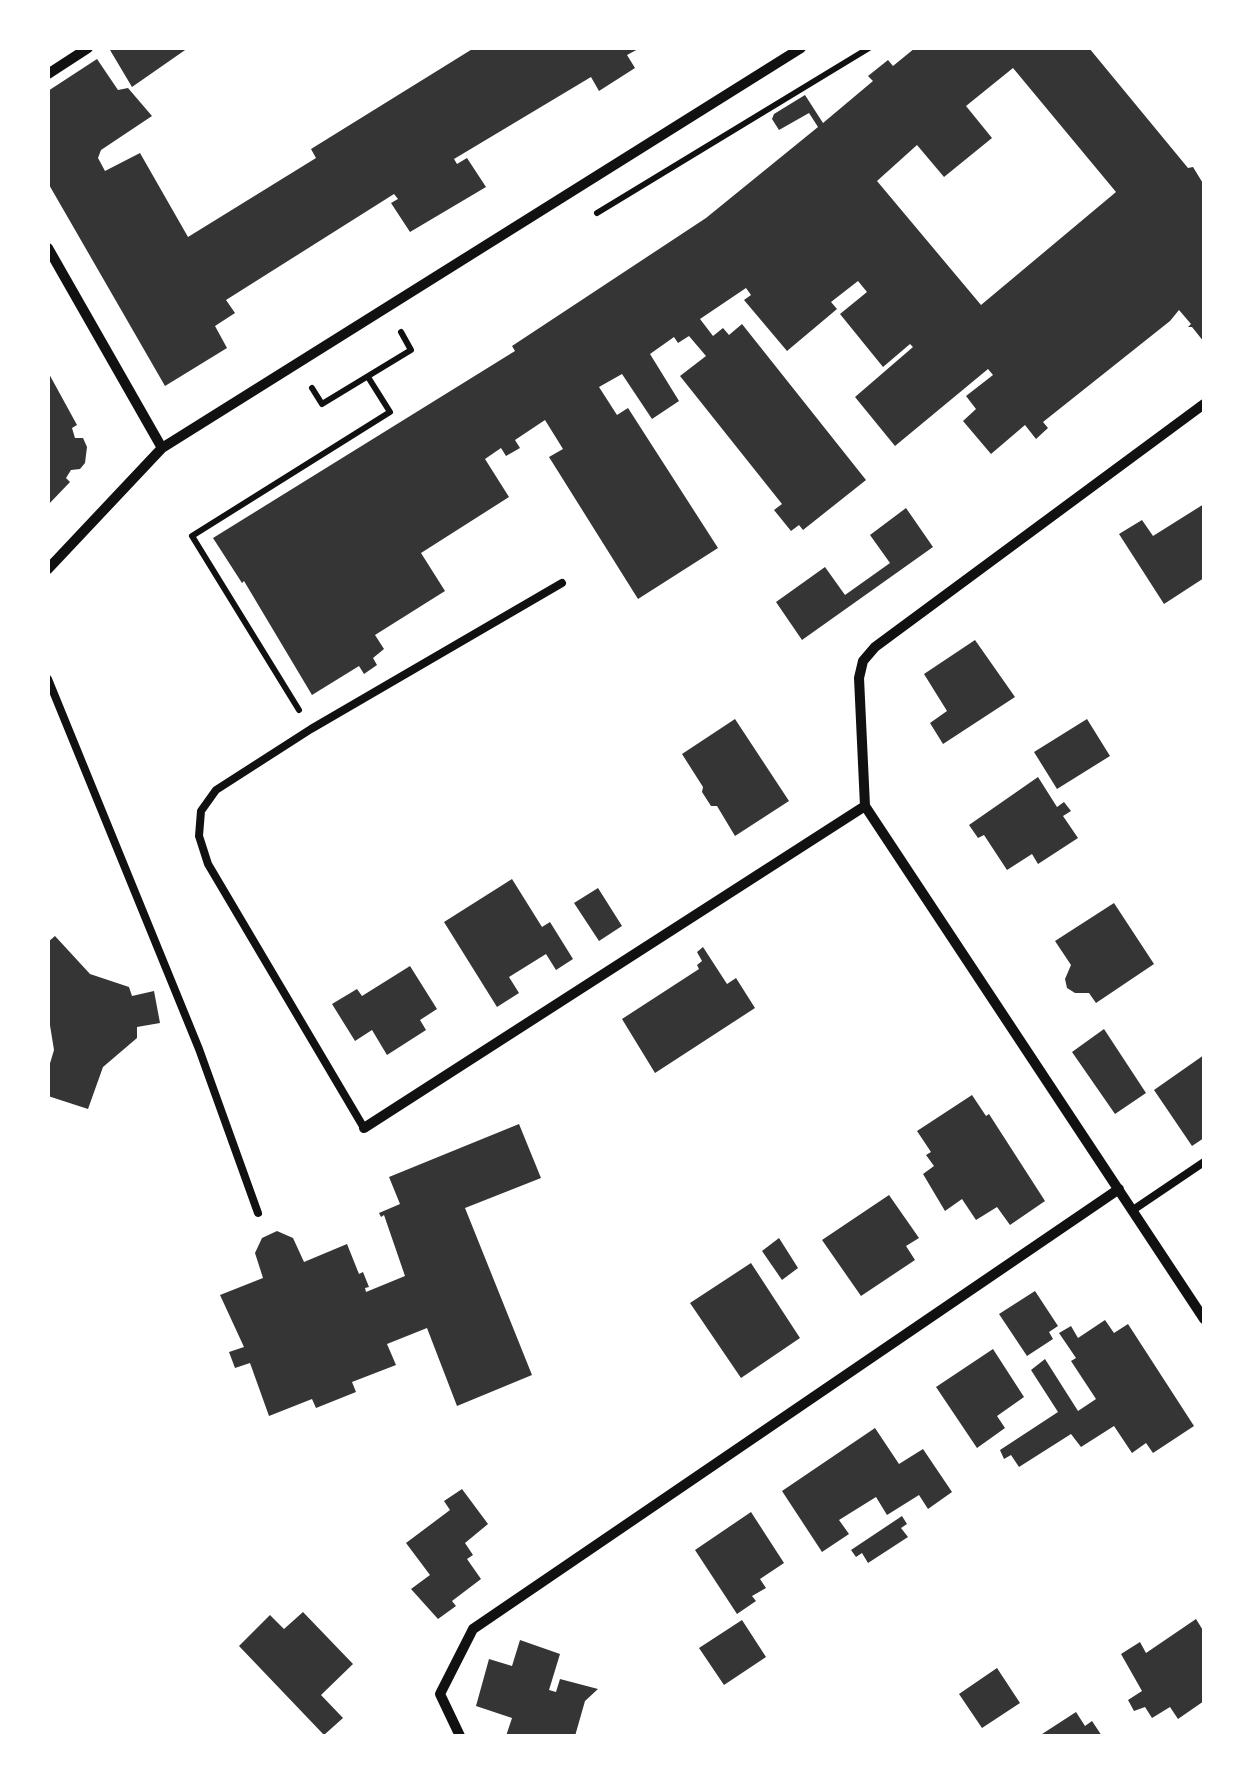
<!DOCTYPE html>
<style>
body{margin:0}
#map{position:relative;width:1252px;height:1784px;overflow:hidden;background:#fff;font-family:"Fira Sans",sans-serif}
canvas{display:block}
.frame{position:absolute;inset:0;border:50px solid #fff;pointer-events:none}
</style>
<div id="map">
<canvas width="1252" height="1784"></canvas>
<div class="frame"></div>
</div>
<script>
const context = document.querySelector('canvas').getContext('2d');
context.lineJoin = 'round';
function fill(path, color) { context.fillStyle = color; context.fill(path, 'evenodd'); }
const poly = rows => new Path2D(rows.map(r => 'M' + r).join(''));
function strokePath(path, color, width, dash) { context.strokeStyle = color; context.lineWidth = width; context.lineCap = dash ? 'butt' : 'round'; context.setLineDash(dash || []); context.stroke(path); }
fill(poly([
 [114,48,188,48,132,87,110,50],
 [474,48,640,48,627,55,635,68,599,91,591,77,454,159,457,164,467,158,486,187,410,232,391,203,398,199,394,194,226,300,235,313,215,326,227,348,165,386,48,183,48,91,97,59,118,90,128,88,152,116,101,150,98,158,105,171,140,153,188,237,316,158,311,149],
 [915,48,1089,48,1188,168,1193,167,1204,185,1204,289,1202,291,1204,295,1204,342,1192,327,1188,327,1191,324,1179,310,1170,321,1043,422,1048,428,1036,439,1025,425,991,454,963,421,976,409,966,396,993,375,988,369,895,446,855,397,913,347,910,344,883,367,840,314,867,292,858,281,831,302,837,309,787,351,744,300,751,295,746,288,700,319,713,336,723,328,729,335,742,324,866,480,803,530,799,525,791,531,774,510,782,504,680,376,706,356,689,336,678,343,674,337,650,354,679,401,652,419,622,374,599,387,617,415,628,408,718,548,638,599,549,457,563,449,545,420,515,440,520,448,506,456,501,448,485,459,509,497,421,553,445,591,375,635,384,649,373,658,377,665,364,674,359,666,312,695,244,581,242,583,213,538,515,351,512,346,706,218,818,127,809,113,779,130,772,119,774,114,805,95,823,123,873,81,868,76,888,60,893,66],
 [1013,68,1116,192,981,305,877,181,917,145,944,177,992,138,966,106],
 [48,372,77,425,72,428,75,438,83,438,87,447,85,463,80,469,71,470,66,478,70,482,48,505],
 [1204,504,1204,578,1164,604,1119,534,1142,520,1153,536],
 [906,508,933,547,802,640,776,602,825,567,845,595,890,563,870,535],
 [975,640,1015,697,943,744,930,723,947,711,924,674],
 [735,719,789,801,735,836,717,806,711,806,702,792,703,787,682,754],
 [1087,719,1110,756,1057,789,1034,752],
 [1038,777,1057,807,1064,802,1071,811,1063,816,1078,838,1038,864,1032,854,1007,870,984,835,978,838,969,825],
 [512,879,542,927,550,922,573,959,556,970,546,954,509,977,519,993,497,1007,444,922],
 [598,888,622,926,599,941,574,903],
 [1114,903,1154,964,1096,1003,1089,993,1075,993,1067,988,1065,979,1071,965,1055,941],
 [55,936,90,974,129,987,132,996,154,991,160,1023,137,1027,137,1038,103,1067,88,1109,48,1096,48,1070,54,1050,48,1013,48,942],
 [703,947,727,984,736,978,755,1008,655,1073,622,1019,699,969,697,965,702,961,697,952],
 [410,966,437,1009,420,1020,426,1030,387,1055,372,1030,355,1041,332,1004,357,989,362,996],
 [1104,1029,1146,1093,1115,1114,1072,1052],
 [1204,1055,1204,1138,1192,1146,1154,1090],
 [972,1095,986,1116,989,1114,1045,1201,1010,1225,997,1207,976,1220,962,1199,945,1211,923,1174,934,1166,926,1155,931,1152,917,1131],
 [519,1124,541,1178,465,1208,532,1375,457,1406,427,1328,387,1344,396,1365,352,1382,356,1392,316,1408,312,1399,269,1416,250,1363,235,1368,229,1352,244,1347,220,1295,263,1278,255,1253,262,1238,277,1231,293,1238,304,1262,347,1244,359,1274,363,1272,369,1287,365,1288,366,1292,405,1276,384,1215,381,1217,379,1213,400,1204,389,1177],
 [889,1195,919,1238,906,1246,915,1260,861,1296,822,1240],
 [779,1238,798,1268,782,1280,762,1251],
 [751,1263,800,1338,741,1378,690,1303],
 [1035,1291,1058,1326,1049,1332,1053,1339,1027,1356,999,1314],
 [1105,1320,1114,1333,1128,1324,1194,1426,1153,1453,1146,1443,1132,1453,1114,1426,1081,1447,1071,1434,1019,1467,1011,1455,1004,1459,1000,1450,1058,1412,1031,1370,1045,1359,1078,1411,1096,1399,1071,1361,1076,1358,1059,1333,1071,1326,1078,1338],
 [993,1349,1024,1397,997,1416,1005,1428,977,1448,936,1387],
 [875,1428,899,1464,923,1449,952,1492,928,1509,919,1495,887,1515,876,1497,839,1520,849,1534,822,1552,782,1491],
 [462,1489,488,1524,465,1543,473,1555,467,1559,481,1579,452,1601,456,1606,438,1619,411,1589,430,1575,406,1543,450,1510,444,1501],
 [751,1512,784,1563,760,1579,766,1588,752,1596,756,1601,737,1614,695,1550],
 [902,1516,907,1524,901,1528,908,1537,868,1563,862,1553,856,1557,851,1550],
 [303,1612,353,1664,321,1695,343,1718,324,1735,239,1646,270,1615,284,1629],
 [1196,1619,1204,1632,1204,1701,1178,1719,1170,1707,1152,1718,1145,1707,1134,1711,1128,1700,1142,1691,1121,1654,1140,1642,1146,1653],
 [742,1620,766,1657,724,1685,699,1648],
 [520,1640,560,1654,549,1690,556,1692,560,1679,598,1689,585,1701,575,1736,506,1736,512,1718,476,1706,489,1659,512,1666],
 [997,1668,1020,1703,982,1728,959,1694],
 [1076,1712,1085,1726,1092,1721,1102,1736,1039,1736]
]), '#353535');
strokePath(poly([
 [597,213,869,48],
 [312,388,322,404,411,350,401,332],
 [299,710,192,536,390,412,368,377]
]), '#111', 6);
strokePath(poly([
 [48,679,199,1049,258,1213],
 [364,1128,208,864,199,836,201,811,216,790,311,729,562,583],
 [1133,1210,1204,1162]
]), '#111', 8);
strokePath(poly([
 [48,74,88,48],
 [48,248,162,448],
 [1204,404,875,647,863,661,859,678,865,806,1204,1319],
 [48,569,162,448,801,48],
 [364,1128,865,806],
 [460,1736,440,1694,473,1629,1119,1189]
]), '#111', 10);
</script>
